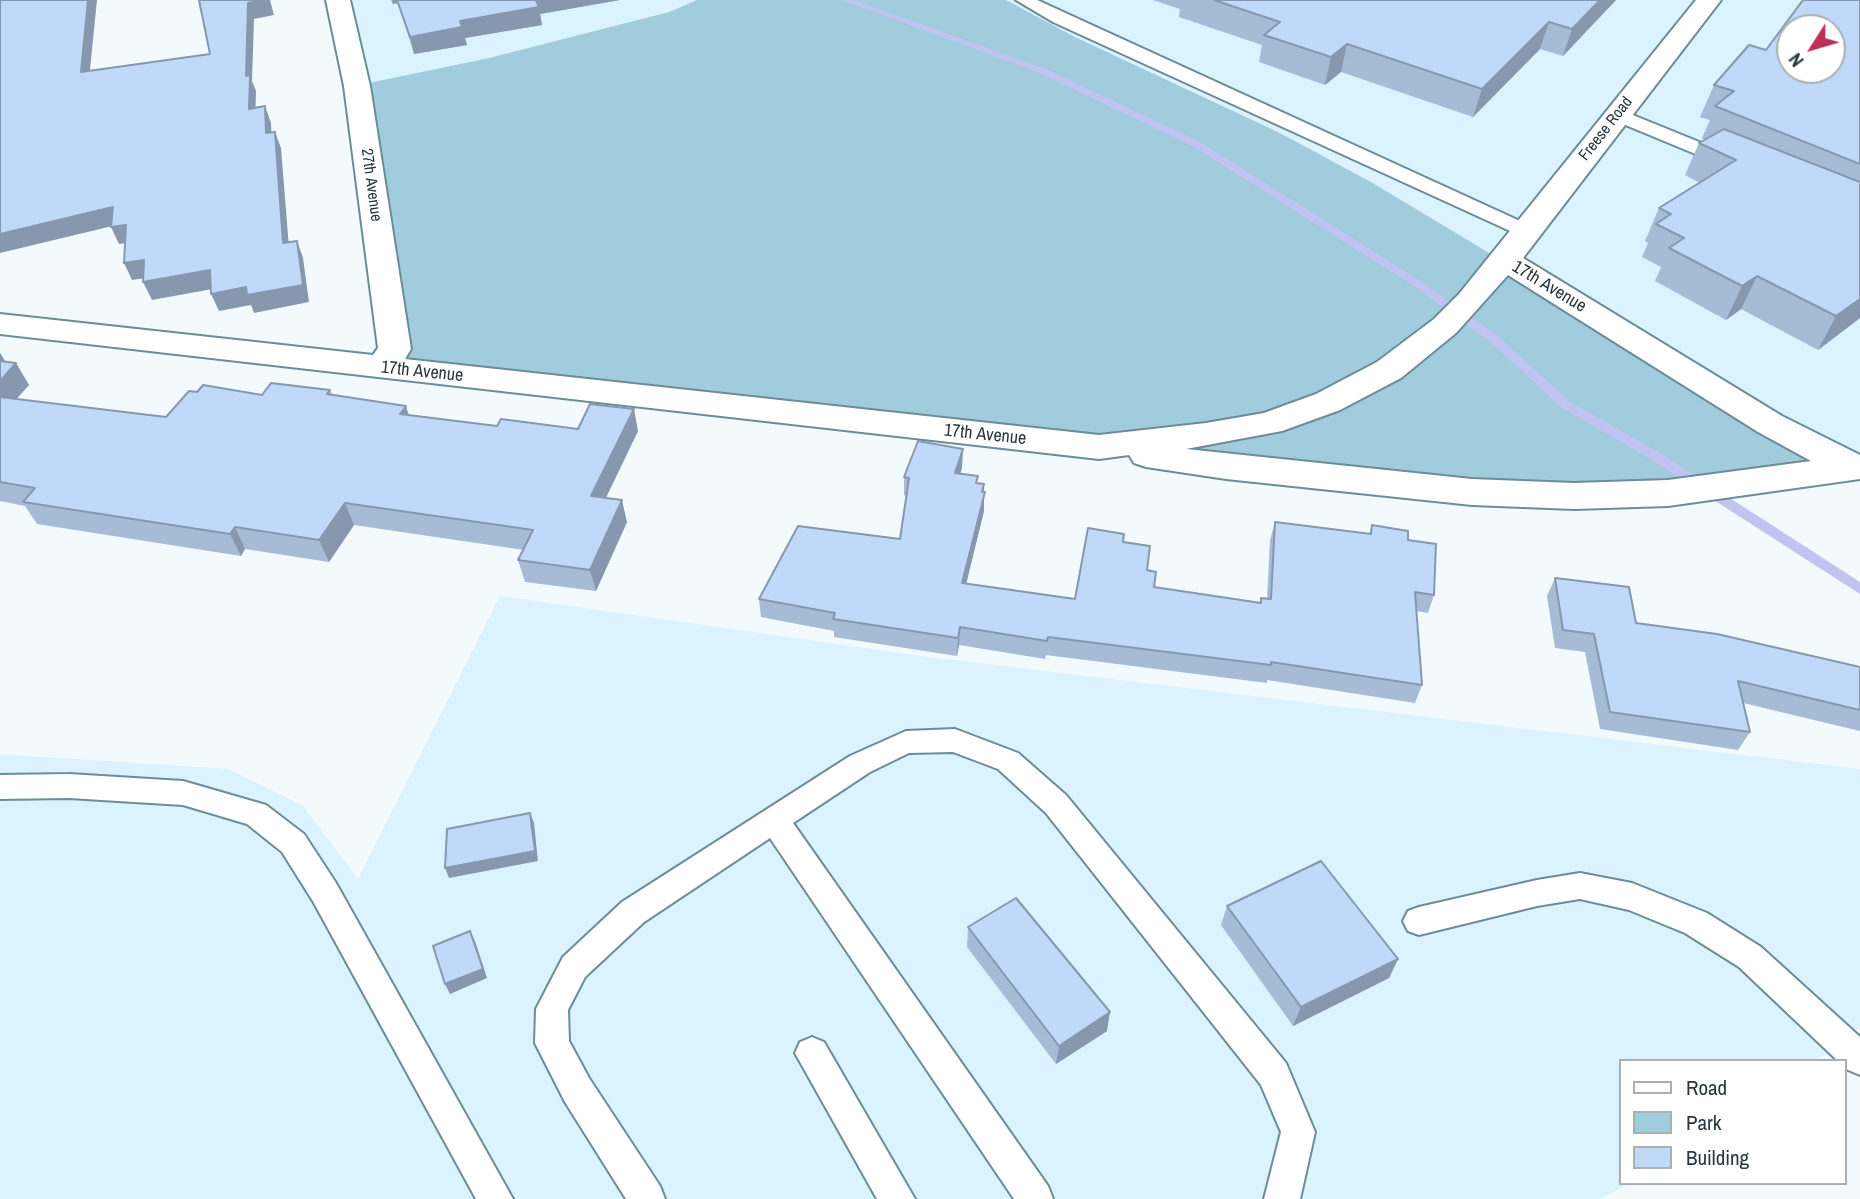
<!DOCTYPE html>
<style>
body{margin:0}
#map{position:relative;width:1860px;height:1199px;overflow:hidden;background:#f3fafd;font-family:"Archivo Narrow",sans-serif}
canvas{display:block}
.legend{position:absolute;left:1619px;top:1059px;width:228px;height:126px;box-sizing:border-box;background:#fff;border:2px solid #aaafb1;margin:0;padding:9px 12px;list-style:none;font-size:21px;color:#2a373d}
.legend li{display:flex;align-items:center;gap:14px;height:35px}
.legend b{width:35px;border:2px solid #aaafb1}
.north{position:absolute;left:1776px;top:14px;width:70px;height:70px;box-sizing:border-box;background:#fff;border:2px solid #aaafb1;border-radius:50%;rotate:233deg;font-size:19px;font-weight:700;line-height:28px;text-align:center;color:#2a373d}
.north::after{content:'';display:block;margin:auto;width:24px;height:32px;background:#be2f59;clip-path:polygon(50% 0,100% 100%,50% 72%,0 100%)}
</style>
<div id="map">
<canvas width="1860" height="1199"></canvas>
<ul class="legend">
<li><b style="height:9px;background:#fff"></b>Road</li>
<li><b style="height:19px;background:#a1ccde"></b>Park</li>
<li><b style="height:19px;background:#c1d9f9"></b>Building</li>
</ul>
<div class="north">N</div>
</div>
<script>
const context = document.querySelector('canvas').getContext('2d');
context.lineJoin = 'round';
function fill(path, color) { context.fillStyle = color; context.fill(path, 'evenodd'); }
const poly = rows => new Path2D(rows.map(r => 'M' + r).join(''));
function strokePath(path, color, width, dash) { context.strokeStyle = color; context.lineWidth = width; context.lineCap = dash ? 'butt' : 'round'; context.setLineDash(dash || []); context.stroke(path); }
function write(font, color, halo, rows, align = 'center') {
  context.font = font + ' "Archivo Narrow",sans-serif'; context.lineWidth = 6; context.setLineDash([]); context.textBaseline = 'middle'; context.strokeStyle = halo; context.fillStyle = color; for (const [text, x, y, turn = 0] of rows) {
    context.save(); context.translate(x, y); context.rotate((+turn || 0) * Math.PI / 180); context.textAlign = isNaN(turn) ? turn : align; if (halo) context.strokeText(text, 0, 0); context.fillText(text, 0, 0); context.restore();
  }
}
fill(poly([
 [339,0,697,0,669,12,489,58,359,85],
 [1006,0,1860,0,1860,462,1497,258,1371,182,1278,132,1075,37],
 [1790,28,1832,28,1832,70,1790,70],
 [500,596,929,657,1860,769,1860,1027,1815,1061,1620,1061,1620,1183,1630,1183,1600,1199,0,1199,0,754,228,769,303,806,358,879]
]), '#daf3ff');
fill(poly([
 [697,0,1006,0,1075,37,1278,132,1371,182,1842,465,1614,491,1466,489,386,365,359,85,489,58,669,12]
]), '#a1ccde');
fill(poly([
 [842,0,854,0,1046,69,1202,143,1422,282,1497,335,1570,402,1657,451,1860,582,1860,594,1647,457,1562,408,1489,341,1414,286,1194,147,1040,73,842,0]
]), '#c1c3f0');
const service = poly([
 [1016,0,1037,0,1533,227,1536,231,1533,235,1526,237,1519,235,1053,22,1016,0],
 [1618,109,1736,157,1739,161,1729,167,1722,165,1611,119,1609,115,1618,109],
 [955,729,1018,753,1066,795,1286,1063,1315,1132,1300,1199,1264,1199,1281,1132,1261,1085,1046,813,998,769,953,752,909,753,870,772,793,823,1048,1186,1053,1199,1014,1199,770,838,644,922,585,977,568,1010,569,1041,589,1078,660,1186,665,1199,626,1199,565,1102,535,1043,536,1009,563,957,622,902,850,756,906,731,955,729],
 [69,774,183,781,266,805,304,834,336,883,513,1199,476,1199,314,903,282,852,247,824,183,805,69,798,0,799,0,775,69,774],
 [1580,873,1632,883,1707,913,1761,947,1860,1037,1860,1075,1848,1070,1844,1067,1844,1061,1838,1061,1739,967,1685,933,1629,910,1580,899,1537,906,1419,935,1408,931,1403,921,1408,911,1419,907,1537,880,1580,873],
 [812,1037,824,1042,915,1199,877,1199,795,1053,800,1042,812,1037]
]);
const minor = poly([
 [326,0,350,0,370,86,411,349,405,359,1099,435,1206,423,1264,413,1316,394,1377,362,1434,319,1459,294,1696,0,1721,0,1523,258,1782,416,1860,455,1860,479,1668,506,1574,509,1472,505,1226,479,1146,467,1134,463,1129,455,1099,459,0,334,0,314,373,355,378,348,344,86,326,0],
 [1508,275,1758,432,1811,461,1668,480,1574,483,1472,479,1186,449,1282,431,1340,410,1401,378,1456,333,1508,275]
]);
strokePath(service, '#6c8c99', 4);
strokePath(minor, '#6c8c99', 4);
fill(service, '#fff');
fill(minor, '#fff');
fill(poly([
 [391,0,620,0,540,14,542,25,465,38,467,45,414,54,398,3,393,4],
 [1153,0,1616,0,1563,56,1540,49,1473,117,1341,72,1325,85,1259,62,1262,45,1179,17,1180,9],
 [1860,0,1860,318,1818,350,1741,309,1726,320,1655,281,1661,267,1642,257,1648,243,1645,241,1659,208,1700,183,1685,175,1699,143,1705,140,1702,138,1710,120,1700,117,1714,85,1766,50],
 [0,353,5,361,16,363,29,385,16,399,166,417,262,395,330,390,332,395,409,415,497,426,638,431,606,498,627,522,596,591,525,582,518,560,524,550,354,525,329,562,245,549,241,556,37,524,25,506,0,501],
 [962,468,960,474,978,483,984,492,984,511,966,583,1075,599,1123,542,1147,570,1154,587,1260,603,1261,598,1267,599,1270,540,1275,522,1369,534,1372,525,1408,540,1434,595,1428,613,1417,611,1422,685,1415,703,1267,680,1267,683,1046,655,1045,659,959,645,957,656,834,637,834,631,761,617,759,599,900,539,906,496,904,495,904,477],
 [1555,578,1636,623,1860,667,1860,731,1743,703,1750,732,1738,750,1600,729,1585,652,1555,648,1547,596],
 [1227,906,1398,959,1389,978,1293,1026,1221,925],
 [968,927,1107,1031,1056,1064,967,947]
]), '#a6bbd6');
fill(poly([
 [88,0,97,0,88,89,81,72],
 [264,0,270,0,274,15,254,19,252,81,256,91,255,125,249,109,246,76,248,3],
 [392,0,397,0,398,3,393,4],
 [535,0,620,0,540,14,542,25,465,38,467,45,414,54,410,37,460,21],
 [1600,0,1616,0,1563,56,1572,29],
 [1549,22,1540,49,1473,117,1482,89],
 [1347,44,1341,72,1325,85,1331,57],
 [265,106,271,123,272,150,266,133],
 [275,132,281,148,290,260,283,243],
 [113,207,121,224,0,253,0,234],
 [126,225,133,242,119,244,111,227],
 [297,241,303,258,309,302,254,313,251,305,219,311,211,294],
 [144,260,152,277,132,280,124,263],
 [210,270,218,288,152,300,143,282],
 [1757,276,1741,309,1726,320,1742,286],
 [1860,299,1860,318,1818,350,1836,316],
 [0,353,10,369,0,380],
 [16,363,29,385,0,417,0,381],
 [406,406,413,428,400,414],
 [634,409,638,431,596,518,591,496],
 [963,449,962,468,954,491,955,473],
 [984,484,984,511,962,601,962,583],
 [622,500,627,522,596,591,590,570],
 [345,503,354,525,329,562,319,540],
 [235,527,245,549,241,556,230,534],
 [960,627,959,645,957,656,958,638],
 [530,813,534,823,538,861,449,878,445,868],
 [470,931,475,941,487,978,450,994,445,984],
 [1398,959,1389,978,1293,1026,1301,1007],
 [1110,1012,1107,1031,1056,1064,1059,1046]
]), '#8798ae');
const building = poly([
 [0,0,88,0,81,72,210,54,199,0,264,0,248,3,246,76,250,75,249,109,265,106,266,133,275,132,283,243,297,241,303,285,247,295,246,287,211,294,210,270,143,282,144,260,124,263,126,225,111,227,113,207,0,234,0,0],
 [397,0,536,0,539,7,460,21,462,27,410,37,397,0],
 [1214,0,1600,0,1572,29,1549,22,1482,89,1347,44,1331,57,1264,35,1280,22,1214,0],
 [1803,0,1860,0,1860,164,1715,106,1734,91,1714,85,1749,45,1766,50,1803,0],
 [1790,28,1832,28,1832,70,1790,70,1790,28],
 [1724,129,1860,182,1860,299,1836,316,1757,276,1742,286,1669,248,1684,238,1656,224,1671,214,1659,208,1736,160,1699,143,1724,129],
 [0,361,16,363,0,381,0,361],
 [271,383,330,390,327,394,406,406,400,414,497,426,501,419,578,429,590,404,634,409,591,496,622,500,590,570,518,560,533,530,345,503,319,540,235,527,230,534,23,502,35,488,0,482,0,397,166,417,189,391,197,392,203,385,262,395,271,383],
 [918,441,963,449,955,473,978,476,976,483,984,484,982,492,985,492,962,583,1075,599,1088,528,1124,534,1123,542,1150,546,1147,570,1156,572,1154,587,1261,603,1261,598,1271,599,1275,522,1371,534,1372,525,1408,531,1408,540,1436,544,1434,595,1415,592,1422,685,1271,662,1271,665,1048,637,1047,641,960,627,958,638,833,619,835,613,759,599,798,526,900,539,909,478,904,477,918,441],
 [1555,578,1629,587,1636,623,1717,634,1860,667,1860,710,1738,681,1750,732,1610,712,1594,634,1563,630,1555,578],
 [530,813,535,851,445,868,447,829,530,813],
 [1321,861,1398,959,1301,1007,1227,906,1321,861],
 [1016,898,1110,1012,1059,1046,968,927,1016,898],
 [470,931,483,969,445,984,433,946,470,931]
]);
fill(building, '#c1d9f9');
strokePath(building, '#8798ae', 2);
write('16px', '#2a373d', '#fff', [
 ["Freese Road",1606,129,-52],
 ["27th Avenue",371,185,82]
]);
write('18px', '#2a373d', '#fff', [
 ["17th Avenue",1549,287,31],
 ["17th Avenue",422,372,6],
 ["17th Avenue",985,435,6]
]);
</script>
